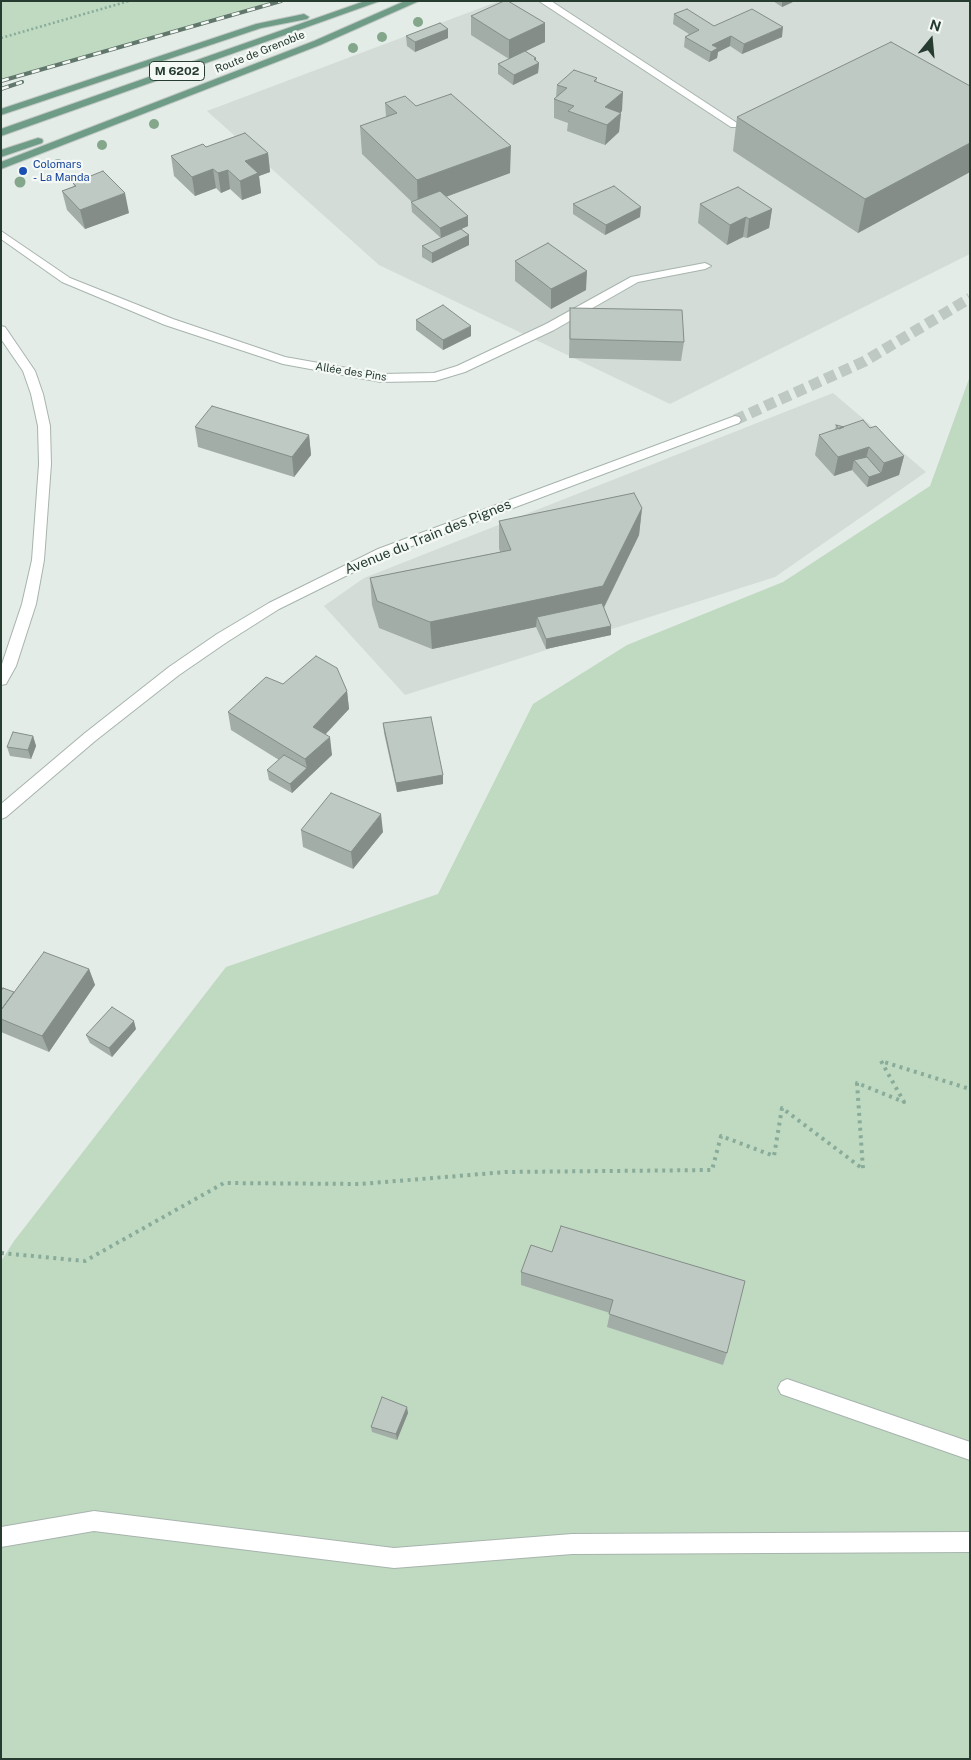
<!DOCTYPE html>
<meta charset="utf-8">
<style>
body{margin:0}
#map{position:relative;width:971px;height:1760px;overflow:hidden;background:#e4ece7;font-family:"Public Sans",sans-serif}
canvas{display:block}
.frame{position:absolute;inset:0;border:2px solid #263c31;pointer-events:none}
.north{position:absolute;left:906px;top:15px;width:50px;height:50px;-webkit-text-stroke:4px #f5f9f6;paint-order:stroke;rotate:17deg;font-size:14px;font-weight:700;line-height:20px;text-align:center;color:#263c31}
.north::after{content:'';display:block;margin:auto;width:18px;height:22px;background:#263c31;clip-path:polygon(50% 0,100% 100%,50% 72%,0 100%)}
</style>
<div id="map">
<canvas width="971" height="1760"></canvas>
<div class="frame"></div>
<div class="north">N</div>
</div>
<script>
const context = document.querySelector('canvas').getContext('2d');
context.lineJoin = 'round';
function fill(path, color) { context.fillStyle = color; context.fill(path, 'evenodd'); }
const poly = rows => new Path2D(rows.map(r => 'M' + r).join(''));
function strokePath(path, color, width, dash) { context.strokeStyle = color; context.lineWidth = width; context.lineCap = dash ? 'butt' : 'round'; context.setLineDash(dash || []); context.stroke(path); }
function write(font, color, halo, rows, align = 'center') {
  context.font = font + ' "Public Sans",sans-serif'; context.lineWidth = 4.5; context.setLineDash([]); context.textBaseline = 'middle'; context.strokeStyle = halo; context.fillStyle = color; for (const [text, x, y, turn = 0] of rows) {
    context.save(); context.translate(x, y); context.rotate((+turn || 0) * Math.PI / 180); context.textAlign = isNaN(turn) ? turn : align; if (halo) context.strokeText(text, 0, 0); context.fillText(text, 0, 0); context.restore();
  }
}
fill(poly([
 [499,1,970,1,970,254,670,404,379,265,207,111],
 [833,393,926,472,775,577,405,695,324,606,364,578]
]), '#d3dcd6');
fill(poly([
 [1,1,281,1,1,81],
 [970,376,970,1759,1,1759,1,1261,14,1241,226,967,438,894,533,704,627,645,783,582,930,486]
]), '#c0dac2');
strokePath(poly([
 [735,420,865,361,970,298]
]), '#bec9c3', 11, [11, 5.5]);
const service = poly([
 [539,1,551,1,740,125,739,127,731,127,539,1],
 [787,1379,970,1442,970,1460,781,1394,778,1388,781,1382,787,1379],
 [94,1511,394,1548,572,1534,970,1532,970,1552,572,1554,394,1568,94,1531,1,1547,1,1527,94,1511]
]);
const minor = poly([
 [1,231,70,278,173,319,285,357,381,374,434,373,457,366,546,324,631,277,705,263,711,266,705,269,638,282,554,330,465,372,435,381,381,382,283,364,165,325,62,282,1,239,1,231],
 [1,326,5,327,35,371,43,394,50,426,51,464,44,560,36,604,16,666,6,684,1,685,1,667,22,604,32,560,39,464,38,426,31,394,23,371,1,339,1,326],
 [735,416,739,417,741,420,739,423,388,555,279,609,227,642,179,675,95,741,6,817,1,819,1,804,85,733,169,667,217,634,269,603,378,549,735,416]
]);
const primary = poly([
 [365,1,380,1,1,136,1,129,365,1],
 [405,1,419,1,320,45,1,169,1,162,314,41,405,1],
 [304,14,309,17,307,19,261,28,1,115,1,109,256,24,304,14],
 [38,138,42,139,43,141,42,143,1,157,1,150,38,138]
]);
strokePath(service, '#a7b4ad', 2);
strokePath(minor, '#a7b4ad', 2);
strokePath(primary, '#c2c8c5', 2);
strokePath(poly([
 [1,38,129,1]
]), '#89ac9a', 2.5, [2, 2.5]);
strokePath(poly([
 [1,1253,85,1261,224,1183,361,1184,505,1172,712,1170,721,1136,774,1156,782,1108,863,1169,857,1083,904,1102,881,1061,970,1089]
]), '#89ac9a', 4, [3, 4.5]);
fill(service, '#fff');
fill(minor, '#fff');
fill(primary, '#6e9c87');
const rail = poly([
 [1,81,281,1],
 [1,89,22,82]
]);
strokePath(rail, '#61776c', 4);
strokePath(rail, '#f5f9f6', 2.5, [8]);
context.fillStyle = '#84a78b';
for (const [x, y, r] of [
 [418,22,5],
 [382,37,5],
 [353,48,5],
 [154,124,5],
 [102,145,5],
 [58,164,5],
 [20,182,5.5]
]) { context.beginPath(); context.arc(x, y, r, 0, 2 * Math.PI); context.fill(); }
fill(poly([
 [773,1,795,1,782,7],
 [674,14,714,26,782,37,742,54,730,46,718,52,717,58,709,62,684,47,685,37,689,34,673,24],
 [471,16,545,23,545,42,524,52,536,58,536,61,539,63,538,73,513,85,498,74,498,64,509,59,471,35],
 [448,29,448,38,415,52,407,46,406,36],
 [597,78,596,82,622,111,620,113,621,113,619,132,605,145,567,131,568,123,554,118,554,99,556,97,557,85],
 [970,86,970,172,858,233,733,151,737,117],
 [385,103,416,106,510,173,446,197,468,226,461,229,469,235,469,245,432,263,422,257,422,246,441,238,412,212,411,202,412,202,362,154,360,126,386,117],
 [206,147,268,153,270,172,259,176,261,193,242,200,230,189,221,193,216,188,195,196,174,176,171,156],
 [73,183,129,213,85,229,67,210,62,191,74,186],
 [573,204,640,217,605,235,573,214],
 [700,204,772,209,769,228,747,238,743,237,727,245,698,223],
 [515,261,586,290,551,309,515,281],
 [570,308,684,342,681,361,569,358],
 [416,320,471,336,443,350,416,330],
 [836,425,844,427,870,428,904,456,899,475,867,487,852,470,834,476,815,455,819,435,835,430],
 [195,427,309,435,311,455,294,477,198,447],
 [642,508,639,535,604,608,611,626,611,635,546,649,536,627,432,649,379,628,372,605,370,578,500,552,499,548,499,521],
 [283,684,347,691,349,709,326,734,332,755,292,793,269,780,267,770,279,760,231,730,228,712],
 [383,723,443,775,443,784,397,792,384,733],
 [33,736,36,746,31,759,10,756,7,747],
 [301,830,383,832,353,869,303,847],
 [89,969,95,985,49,1052,1,1032,1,991,14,992],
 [136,1029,112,1057,90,1043,86,1035],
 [531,1245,727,1353,723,1365,607,1327,610,1313,521,1285,521,1272],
 [408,1413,397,1440,372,1432,371,1427]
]), '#a3ada7');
fill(poly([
 [782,1,795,1,782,7],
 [545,23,545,42,509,59,509,40],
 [783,27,782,37,742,54,744,44],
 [448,29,448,38,415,52,415,42],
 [731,36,730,46,718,52,717,58,709,62,712,45],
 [536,58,536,64,539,63,538,73,513,85,514,75],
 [623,92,622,111,606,125,605,107],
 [621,113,619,132,605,145,607,125],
 [970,143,970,172,858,233,865,199],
 [511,146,510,173,418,207,417,180],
 [268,153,270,172,259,176,261,193,242,200,240,181,245,161],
 [213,169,216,188,195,196,192,177],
 [228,170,230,189,221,193,218,173],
 [125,193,129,213,85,229,80,210],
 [641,207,640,217,605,235,606,225],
 [772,209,769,228,747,238,749,219],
 [468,216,468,226,441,238,440,228],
 [746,217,743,237,727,245,730,225],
 [469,235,469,245,432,263,432,253],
 [587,271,586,290,551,309,551,289],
 [471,326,471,336,443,350,443,340],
 [309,435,311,455,294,477,292,457],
 [869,447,864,466,854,460,852,470,834,476,838,457],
 [904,456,899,475,867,487,869,477,881,473,884,463],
 [642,508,639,535,601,613,537,617,536,627,432,649,430,622],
 [611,626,611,635,546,649,546,639],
 [347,691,349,709,315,745,313,727],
 [33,736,36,746,31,759,28,750],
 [330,737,332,755,292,793,290,784,307,768,305,759],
 [443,775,443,784,397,792,396,783],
 [381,814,383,832,353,869,351,852],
 [89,969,95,985,49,1052,42,1036],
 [134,1021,136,1029,112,1057,109,1048],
 [407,1407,408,1413,397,1440,396,1434]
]), '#848d88');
const building = poly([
 [504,1,508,1,545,23,509,40,471,16,504,1],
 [687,9,714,26,752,9,783,27,744,44,731,36,712,45,718,48,711,52,685,37,699,30,674,14,687,9],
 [440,23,448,29,415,42,406,36,440,23],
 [891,42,970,86,970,143,865,199,737,117,891,42],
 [525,51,536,58,534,59,539,63,514,75,498,64,525,51],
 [574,70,597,78,594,81,623,92,605,107,621,113,607,125,568,111,574,106,554,99,567,88,557,85,574,70],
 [451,94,511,146,417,180,360,126,397,113,385,103,405,96,416,106,451,94],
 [245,133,268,153,245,161,258,173,240,181,228,170,218,173,213,169,192,177,171,156,203,144,206,147,245,133],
 [103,171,125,193,80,210,62,191,76,186,73,183,103,171],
 [614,186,641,207,606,225,573,204,614,186],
 [738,187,772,209,749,219,746,217,730,225,700,204,738,187],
 [440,191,468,216,440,228,411,202,440,191],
 [461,229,469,235,432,253,422,246,461,229],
 [548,243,587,271,551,289,515,261,548,243],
 [443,305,471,326,443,340,416,320,443,305],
 [570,308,682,310,684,342,570,339,570,308],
 [212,406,309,435,292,457,195,427,212,406],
 [863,420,870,428,876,426,904,456,884,463,869,447,838,457,819,435,863,420],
 [836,425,844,427,839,429,836,425],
 [867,457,881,473,869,477,854,460,867,457],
 [634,493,642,508,603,586,430,622,377,601,370,578,511,550,499,521,634,493],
 [602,603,611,626,546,639,537,617,602,603],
 [316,656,337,668,347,691,313,727,330,737,305,759,228,712,266,677,283,684,316,656],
 [431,717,443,775,396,783,383,723,431,717],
 [13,732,33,736,28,750,7,747,13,732],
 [284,755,307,768,290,784,267,770,284,755],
 [331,793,381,814,351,852,301,830,331,793],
 [44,952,89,969,42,1036,1,1019,1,1010,44,952],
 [3,988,14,992,1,1010,1,991,3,988],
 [112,1007,134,1021,109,1048,86,1035,112,1007],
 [561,1226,745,1281,727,1353,609,1314,613,1300,521,1272,531,1245,552,1252,561,1226],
 [382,1397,407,1407,396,1434,371,1427,382,1397]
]);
fill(building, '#bdc9c2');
strokePath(building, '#848d88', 1);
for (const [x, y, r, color] of [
 [23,171,5,"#1a4fb4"]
]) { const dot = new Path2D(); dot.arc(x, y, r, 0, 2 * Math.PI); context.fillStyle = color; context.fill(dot); strokePath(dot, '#f5f9f6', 2); }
write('11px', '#263c31', '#f5f9f6', [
 ["Route de Grenoble",260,52,-22],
 ["Allée des Pins",351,372,9]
]);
write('11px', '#164399', '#f5f9f6', [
 ["Colomars",33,165],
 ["- La Manda",33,178]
], 'left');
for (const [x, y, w] of [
 [177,71,55]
]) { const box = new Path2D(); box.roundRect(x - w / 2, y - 9.5, w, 19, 4); context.fillStyle = '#f5f9f6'; context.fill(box); strokePath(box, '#263c31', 1); }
write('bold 12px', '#263c31', null, [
 ["M 6202",177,71]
]);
write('14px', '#263c31', '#f5f9f6', [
 ["Avenue du Train des Pignes",428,537,-22]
]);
</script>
